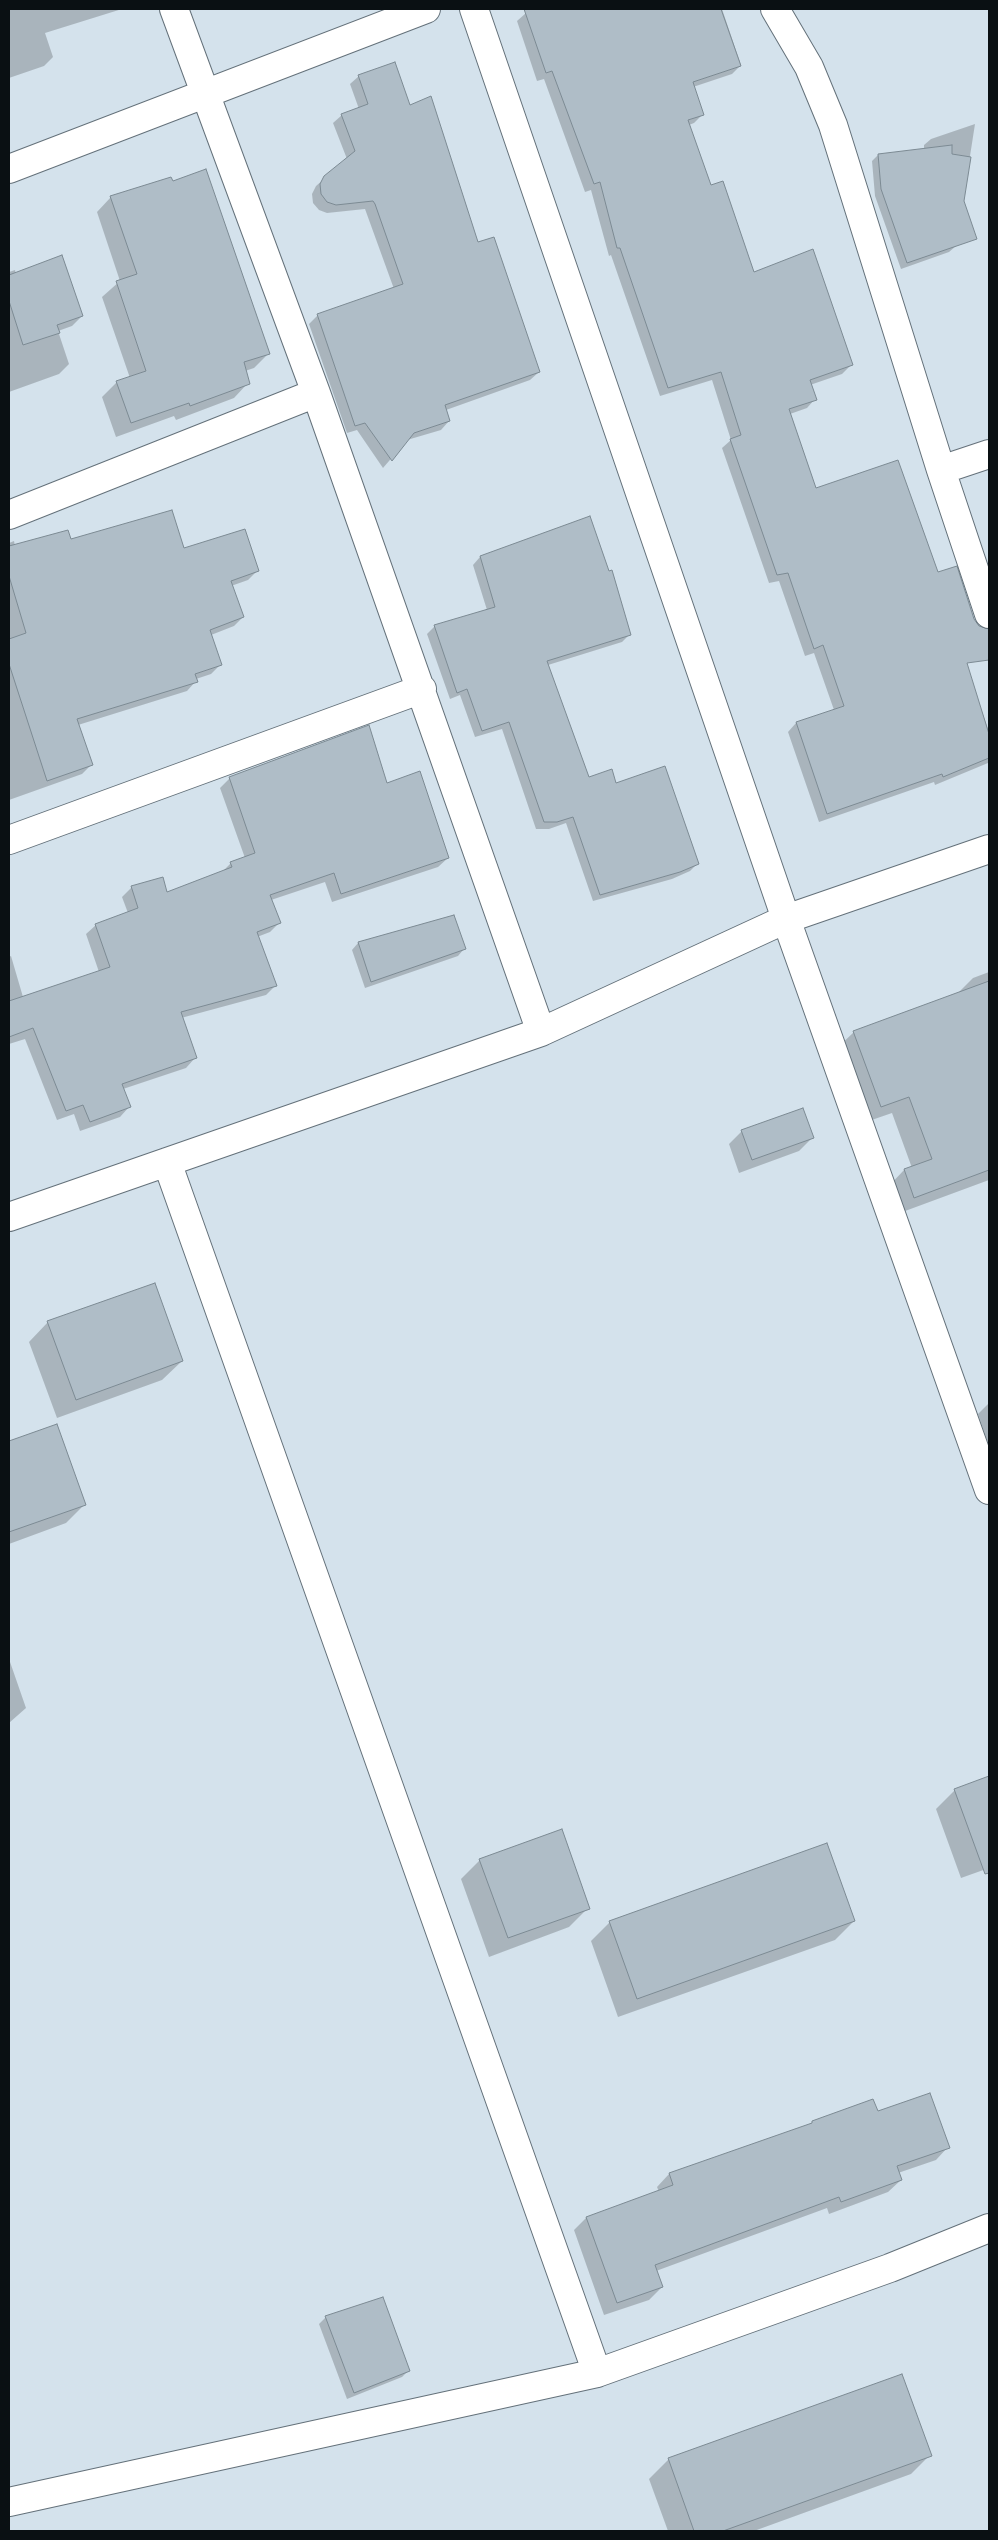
<!DOCTYPE html>
<style>
body{margin:0}
#map{position:relative;width:998px;height:2540px;overflow:hidden;background:#d4e2ec;font-family:Inter,sans-serif}
canvas{display:block}
.frame{position:absolute;inset:0;border:10px solid #0a1013;pointer-events:none}
</style>
<div id="map">
<canvas width="998" height="2540"></canvas>
<div class="frame"></div>
</div>
<script>
const context = document.querySelector('canvas').getContext('2d');
context.lineJoin = 'round';
function fill(path, color) { context.fillStyle = color; context.fill(path, 'evenodd'); }
const poly = rows => new Path2D(rows.map(r => 'M' + r).join(''));
function strokePath(path, color, width, dash) { context.strokeStyle = color; context.lineWidth = width; context.lineCap = dash ? 'butt' : 'round'; context.setLineDash(dash || []); context.stroke(path); }
fill(poly([
 [9,9,122,9,45,33,53,57,44,66,9,78],
 [537,9,722,9,741,65,732,74,693,87,703,114,694,123,689,125,710,186,754,273,851,365,842,374,810,385,815,399,807,408,790,414,816,489,897,461,989,732,988,763,935,785,934,782,819,822,788,732,796,723,834,710,814,653,805,656,779,581,769,583,722,448,731,440,712,380,660,396,611,255,609,256,591,190,585,192,544,79,537,81,517,21,526,13],
 [359,76,409,106,539,372,530,380,446,410,449,421,441,430,407,440,383,468,357,430,347,433,309,324,318,315,394,289,365,209,327,213,319,210,313,203,312,194,316,186,347,159,333,123,342,115,359,109,350,84],
 [975,124,956,246,949,252,901,269,875,196,872,161,878,155,924,150,924,145,931,139],
 [111,197,269,353,254,368,245,371,248,383,234,398,176,420,174,416,116,437,102,397,117,382,130,378,102,297,120,281,97,212],
 [15,270,16,274,82,316,72,326,58,331,69,364,59,374,9,392,9,272],
 [590,518,629,635,622,642,548,665,588,779,615,784,697,864,690,871,672,879,593,901,566,823,549,829,536,829,502,729,475,737,460,695,450,699,427,634,435,626,487,610,473,565,480,557],
 [14,541,15,546,70,541,184,550,257,571,248,580,231,586,243,617,234,626,211,635,221,664,211,674,196,679,196,681,187,691,78,725,91,765,82,774,9,800,9,543],
 [230,778,386,785,448,858,438,867,332,902,325,882,271,900,279,923,270,932,257,937,275,986,266,995,181,1018,195,1058,186,1068,123,1089,129,1107,120,1117,80,1131,74,1114,57,1120,25,1039,9,1044,9,957,11,956,23,997,99,972,86,934,96,925,128,913,122,897,132,887,166,894,222,872,231,863,245,858,220,788],
 [453,917,464,949,458,956,365,988,352,950,358,943],
 [989,972,989,1180,897,1214,887,1188,904,1170,912,1168,892,1113,863,1123,836,1049,854,1032,957,994,973,978],
 [742,1131,812,1138,799,1151,739,1173,729,1144],
 [48,1322,182,1361,162,1380,57,1418,29,1342],
 [989,1403,989,1446,978,1414],
 [56,1425,85,1504,66,1523,9,1544,9,1443],
 [9,1659,26,1708,9,1723],
 [989,1777,989,1868,961,1878,936,1809,955,1790],
 [480,1860,588,1908,569,1927,489,1957,461,1879],
 [854,1921,835,1940,618,2017,591,1941,610,1922],
 [813,2122,948,2147,936,2160,898,2173,901,2180,888,2192,829,2214,827,2208,656,2271,662,2287,649,2300,604,2315,574,2230,586,2218,659,2192,657,2187,669,2174,810,2125],
 [326,2317,409,2370,402,2377,347,2399,319,2324],
 [902,2376,930,2455,911,2474,754,2531,668,2531,649,2479,668,2460]
]), '#0003');
const building = poly([
 [524,9,721,9,741,66,693,82,704,115,688,120,711,185,723,181,754,272,813,249,853,365,810,380,817,400,789,409,816,488,898,460,938,572,957,566,974,619,979,626,989,629,989,660,967,663,989,734,989,758,943,777,942,774,827,814,796,722,844,706,823,645,814,649,788,573,777,575,730,439,741,435,721,372,668,388,620,248,617,248,600,182,594,184,552,71,546,73,524,9],
 [395,62,410,105,431,96,478,242,494,237,540,372,445,405,450,421,414,433,392,461,365,423,355,426,317,314,403,284,375,204,373,201,336,205,327,202,321,194,320,184,324,176,355,151,341,114,368,104,358,75,395,62],
 [952,145,952,154,971,157,964,201,977,239,907,263,881,189,878,154,952,145],
 [206,169,270,354,244,362,250,384,190,406,189,403,131,423,116,381,146,371,116,281,137,274,110,196,171,177,173,181,206,169],
 [62,255,83,316,57,325,60,333,23,345,9,301,9,275,62,255],
 [172,510,184,548,245,529,259,571,231,581,244,617,210,630,222,665,195,674,198,682,77,719,93,765,47,781,9,664,9,639,26,633,9,576,9,546,68,530,71,539,172,510],
 [590,516,609,571,612,570,631,635,547,661,589,777,612,769,616,783,665,766,699,864,680,872,600,895,573,817,557,822,544,822,509,722,482,731,467,689,457,693,434,625,495,607,480,556,590,516],
 [369,725,387,783,420,771,449,858,341,894,334,873,270,895,281,923,257,932,277,986,181,1012,197,1058,122,1084,131,1107,90,1122,83,1105,66,1111,33,1028,9,1037,9,1001,110,967,95,924,138,908,131,886,163,877,167,892,232,867,230,862,255,853,229,777,369,725],
 [454,915,466,949,371,982,358,942,454,915],
 [989,981,989,1170,914,1198,904,1169,932,1159,909,1097,881,1107,853,1031,989,981],
 [803,1108,814,1138,752,1160,741,1130,803,1108],
 [155,1283,183,1361,76,1400,47,1321,155,1283],
 [57,1424,86,1505,9,1532,9,1441,57,1424],
 [989,1776,989,1873,985,1874,954,1789,989,1776],
 [562,1829,590,1909,508,1938,479,1859,562,1829],
 [827,1843,855,1921,637,1999,609,1921,827,1843],
 [930,2093,950,2148,897,2166,902,2180,841,2202,839,2197,655,2265,663,2287,617,2303,586,2217,673,2185,669,2173,812,2123,812,2121,873,2099,878,2111,930,2093],
 [383,2297,410,2371,354,2393,325,2316,383,2297],
 [902,2374,932,2456,723,2531,694,2531,668,2458,902,2374]
]);
fill(building, '#afbdc7');
strokePath(building, '#7c8a93', 1);
const street = poly([
 [174,9,316,393,541,1032],
 [474,9,786,919,989,1490],
 [775,9,809,67,833,125,941,470,989,614],
 [9,169,426,9],
 [941,470,989,454],
 [9,515,316,393],
 [9,840,422,689],
 [167,1162,597,2373],
 [9,1217,541,1032,786,919,989,849],
 [9,2502,597,2373,890,2268,989,2228]
]);
strokePath(street, '#64717a', 30);
strokePath(street, '#fff', 28);
</script>
